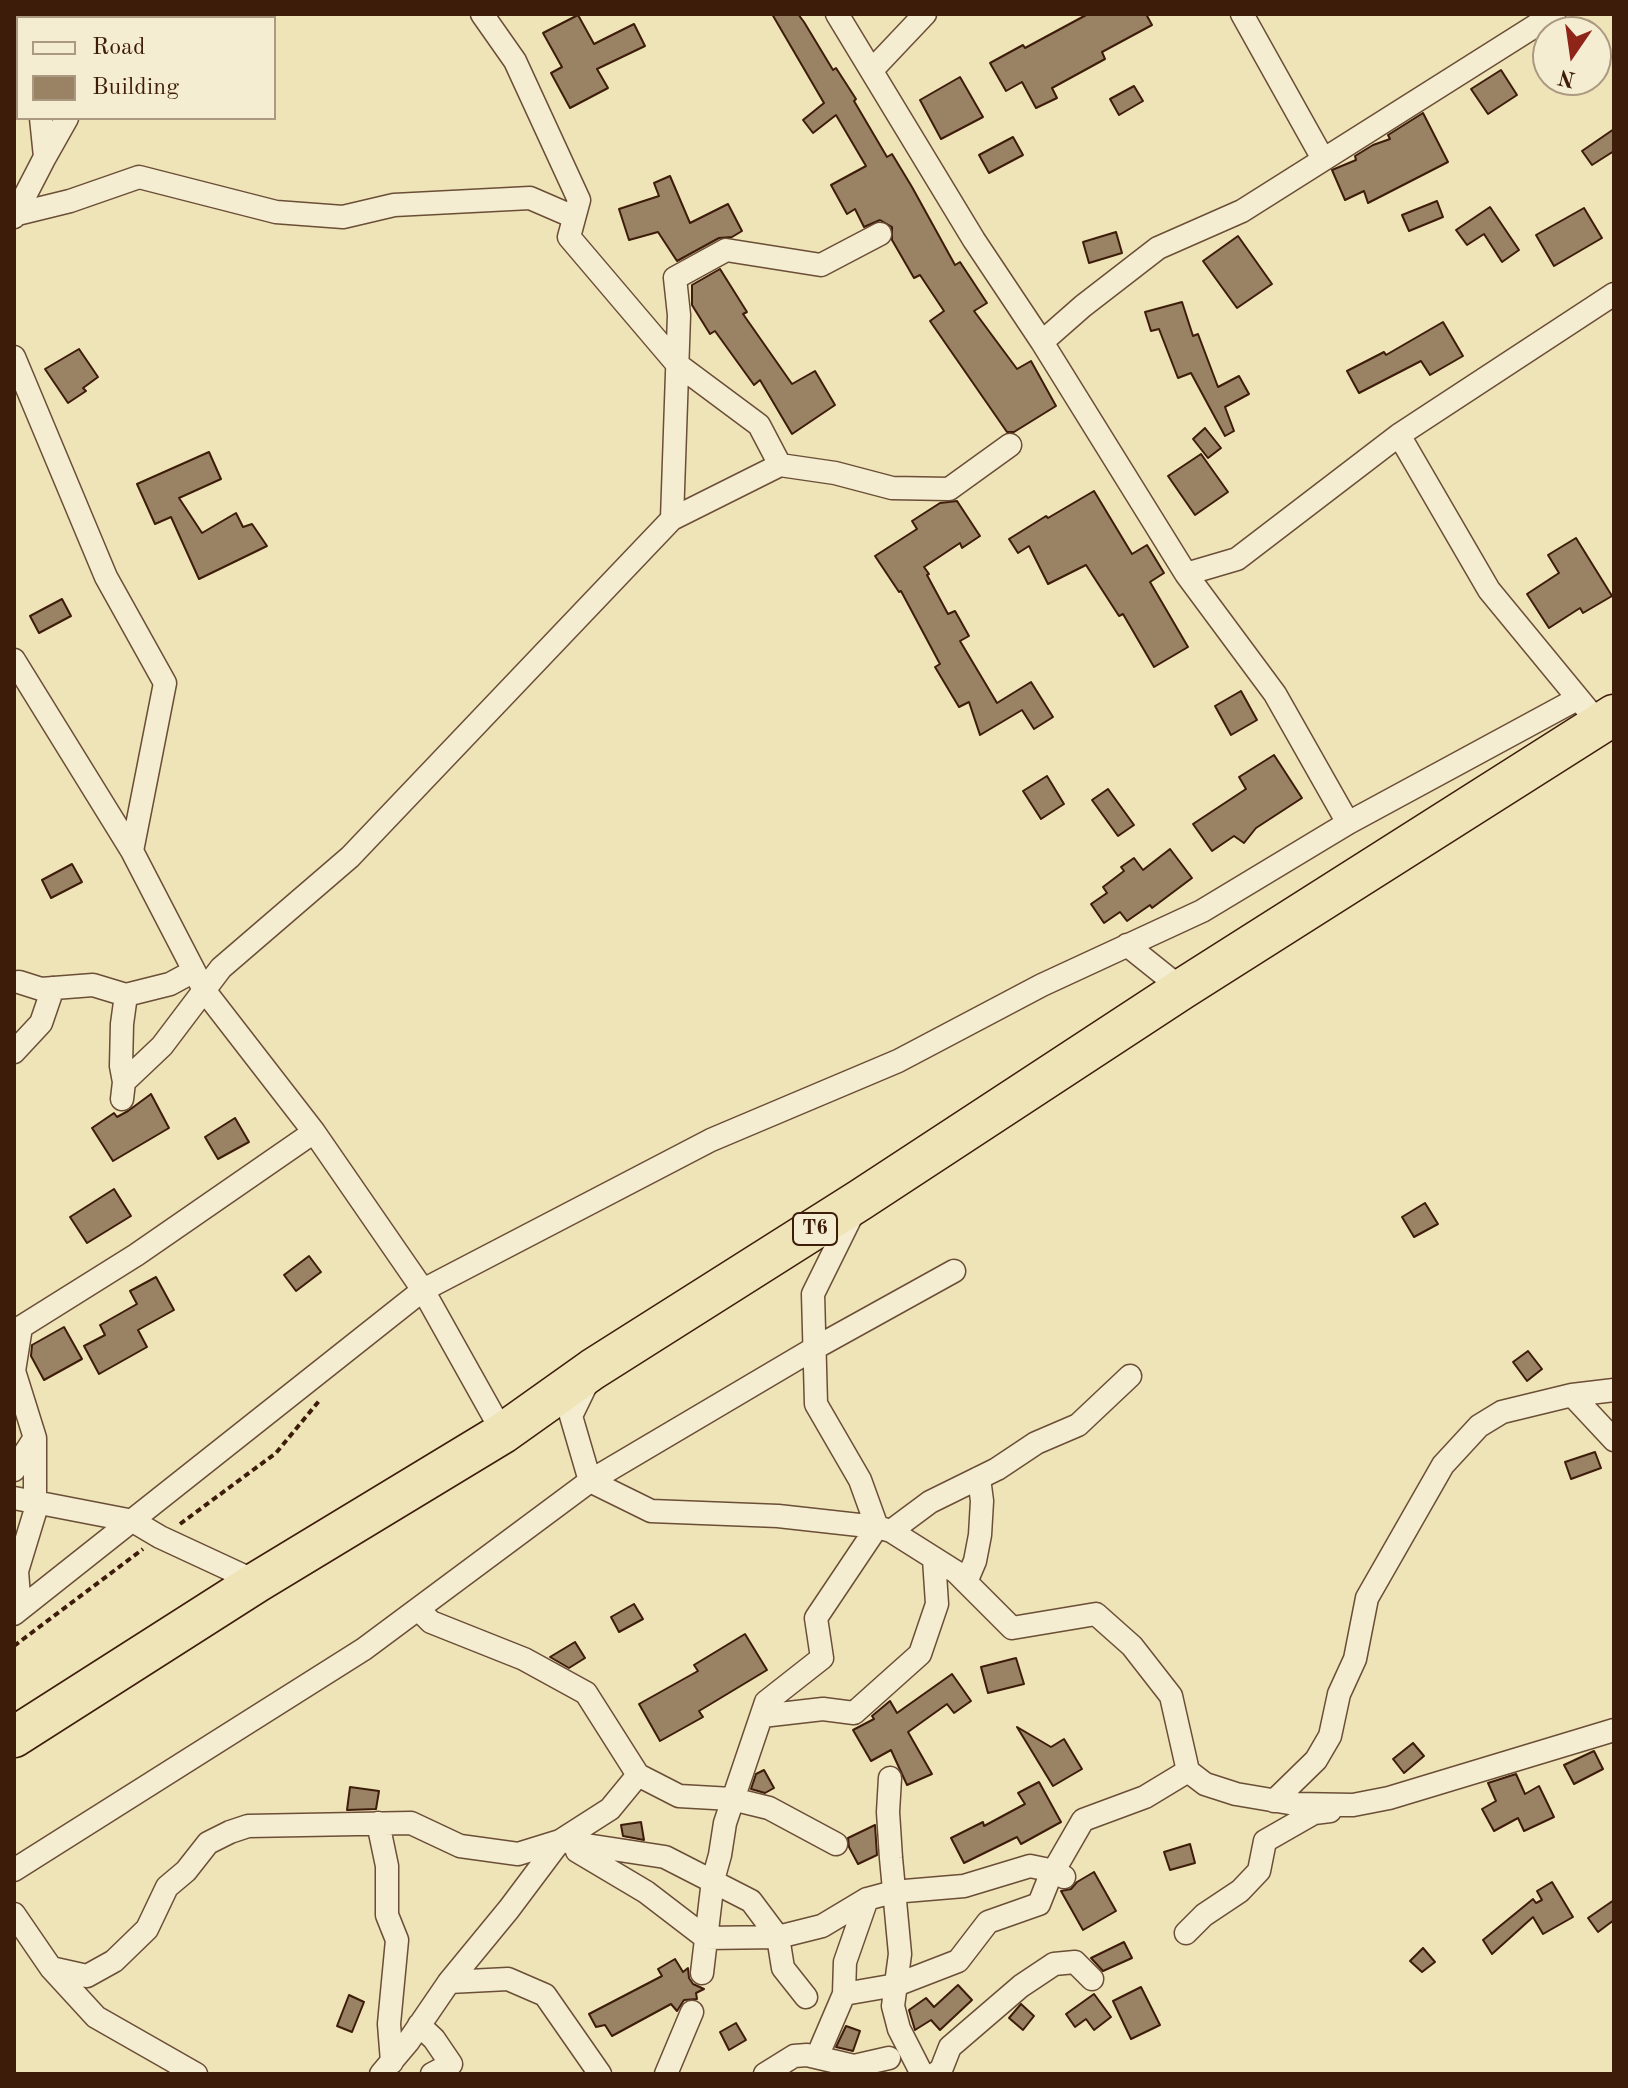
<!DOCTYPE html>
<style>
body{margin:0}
#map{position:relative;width:1628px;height:2088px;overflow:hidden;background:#efe3b8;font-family:"Old Standard TT",serif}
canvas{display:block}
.frame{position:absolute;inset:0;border:16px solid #3d1c0a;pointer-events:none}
.legend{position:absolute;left:16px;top:16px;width:260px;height:104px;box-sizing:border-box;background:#f5edd1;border:2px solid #ab9981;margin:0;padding:10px 14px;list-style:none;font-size:24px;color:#3d1c0a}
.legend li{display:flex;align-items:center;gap:16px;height:40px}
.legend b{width:40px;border:2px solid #ab9981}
.north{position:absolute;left:1532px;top:16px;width:80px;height:80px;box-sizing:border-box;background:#f5edd1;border:2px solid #ab9981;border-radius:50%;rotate:193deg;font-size:22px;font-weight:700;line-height:32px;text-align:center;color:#3d1c0a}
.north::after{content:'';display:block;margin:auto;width:28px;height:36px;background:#8f2418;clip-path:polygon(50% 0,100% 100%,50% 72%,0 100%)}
</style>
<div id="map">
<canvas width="1628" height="2088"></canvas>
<div class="frame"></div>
<ul class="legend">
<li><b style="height:10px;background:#f5edd1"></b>Road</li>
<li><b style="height:22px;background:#9a8364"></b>Building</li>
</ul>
<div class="north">N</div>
</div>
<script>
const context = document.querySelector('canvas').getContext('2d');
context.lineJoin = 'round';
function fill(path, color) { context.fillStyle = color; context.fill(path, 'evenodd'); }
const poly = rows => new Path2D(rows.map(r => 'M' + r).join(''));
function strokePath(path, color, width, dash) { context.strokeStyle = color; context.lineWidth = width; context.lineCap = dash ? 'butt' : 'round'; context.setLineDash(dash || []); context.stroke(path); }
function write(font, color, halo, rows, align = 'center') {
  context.font = font + ' "Old Standard TT",serif'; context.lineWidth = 6; context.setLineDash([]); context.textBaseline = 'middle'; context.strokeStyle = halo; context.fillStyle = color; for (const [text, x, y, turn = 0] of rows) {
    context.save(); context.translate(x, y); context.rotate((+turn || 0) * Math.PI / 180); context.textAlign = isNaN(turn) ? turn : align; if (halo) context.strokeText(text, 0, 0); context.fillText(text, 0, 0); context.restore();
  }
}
const building = poly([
 [772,14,798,14,804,22,833,70,836,68,856,99,854,101,887,157,892,154,912,187,955,265,960,262,987,303,974,311,1017,369,1031,361,1056,406,1014,432,1007,432,930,321,944,311,920,275,914,278,892,240,892,227,880,220,864,227,855,209,847,214,831,185,866,166,836,115,813,133,803,120,824,103,772,14],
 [1088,14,1146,14,1152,25,1102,52,1105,59,1052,88,1057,98,1036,108,1022,82,1006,91,990,63,1023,45,1025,48,1088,14],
 [578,15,594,44,634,24,645,46,597,69,608,88,570,108,551,73,562,67,543,33,578,15],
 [1501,70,1517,95,1488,114,1471,89,1501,70],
 [960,77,983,117,941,139,920,100,960,77],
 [1134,86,1143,101,1119,115,1110,99,1134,86],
 [1423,113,1448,162,1368,203,1364,191,1345,200,1332,170,1356,160,1355,156,1373,145,1390,139,1388,135,1423,113],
 [1614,129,1614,151,1592,165,1582,151,1614,129],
 [1013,137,1023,155,989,173,979,155,1013,137],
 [670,176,690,223,728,204,742,231,732,237,719,238,677,261,658,232,629,240,619,209,659,196,654,183,670,176],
 [1437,201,1443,217,1409,231,1402,215,1437,201],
 [1490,207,1519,250,1502,262,1484,234,1467,245,1456,230,1490,207],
 [1584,208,1602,238,1554,266,1536,235,1584,208],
 [1116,232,1122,253,1089,263,1083,242,1116,232],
 [1238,236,1272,284,1237,308,1203,261,1238,236],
 [720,269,747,312,743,314,792,384,815,371,835,405,792,434,760,380,754,385,715,331,710,334,692,305,692,285,720,269],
 [1182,302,1193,336,1198,334,1218,387,1239,376,1249,394,1225,407,1234,431,1225,436,1191,373,1178,378,1159,329,1151,331,1145,312,1182,302],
 [1443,322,1463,356,1430,375,1421,361,1359,393,1347,371,1384,352,1386,355,1443,322],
 [79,349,98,377,83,388,86,391,68,403,45,369,79,349],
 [1205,428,1221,448,1208,458,1193,439,1205,428],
 [209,452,221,479,179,498,202,533,236,513,243,527,252,524,267,546,199,579,171,517,155,524,137,484,209,452],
 [1201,454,1228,492,1195,515,1168,476,1201,454],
 [1094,491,1132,554,1147,545,1164,573,1150,582,1188,647,1154,667,1123,614,1119,616,1086,565,1048,584,1029,546,1018,553,1009,539,1046,516,1048,518,1094,491],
 [957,501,980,536,962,548,960,543,924,567,929,574,927,575,948,614,955,611,969,636,960,641,997,703,1031,682,1053,717,1034,729,1022,710,980,735,969,702,959,707,935,667,940,664,901,591,899,592,875,556,917,529,912,521,940,503,957,501],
 [1576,538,1612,596,1583,613,1580,608,1549,628,1527,594,1559,573,1548,555,1576,538],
 [62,599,71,616,39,633,30,616,62,599],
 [1241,691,1257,720,1231,735,1215,706,1241,691],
 [1274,755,1302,798,1256,828,1244,843,1234,836,1212,851,1193,824,1246,789,1239,777,1274,755],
 [1047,776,1064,804,1041,819,1023,791,1047,776],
 [1108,789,1134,825,1118,836,1092,800,1108,789],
 [1170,849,1192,878,1152,908,1150,905,1127,921,1120,912,1104,923,1091,904,1107,893,1103,887,1124,871,1121,867,1134,858,1143,870,1170,849],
 [72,864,82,882,51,898,42,880,72,864],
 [151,1094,169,1128,113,1161,92,1128,114,1113,117,1117,128,1111,151,1094],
 [235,1118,249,1142,218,1159,205,1137,235,1118],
 [114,1189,131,1216,87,1243,70,1217,114,1189],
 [1425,1203,1438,1224,1414,1237,1402,1217,1425,1203],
 [309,1256,321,1272,296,1291,284,1275,309,1256],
 [156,1277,174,1310,138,1330,147,1347,99,1374,84,1346,105,1335,100,1325,137,1304,130,1291,156,1277],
 [64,1327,82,1359,44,1380,31,1356,32,1345,64,1327],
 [1528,1351,1542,1369,1527,1381,1513,1362,1528,1351],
 [1595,1452,1601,1468,1571,1479,1565,1462,1595,1452],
 [634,1604,643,1619,619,1632,611,1617,634,1604],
 [745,1634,767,1670,699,1711,703,1717,660,1741,639,1704,698,1671,694,1665,745,1634],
 [575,1642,585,1658,569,1668,550,1657,575,1642],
 [1016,1658,1024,1684,988,1693,981,1667,1016,1658],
 [952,1674,971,1701,954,1713,947,1704,908,1732,932,1774,907,1785,891,1750,871,1761,853,1730,874,1719,872,1716,890,1701,897,1713,952,1674],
 [1017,1727,1051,1747,1064,1739,1082,1769,1053,1786,1017,1727],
 [1413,1743,1424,1756,1404,1773,1393,1759,1413,1743],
 [1594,1751,1603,1769,1574,1784,1564,1765,1594,1751],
 [764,1770,774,1788,765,1793,751,1789,756,1774,764,1770],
 [1516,1774,1525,1794,1539,1786,1554,1817,1524,1831,1518,1818,1494,1831,1482,1809,1496,1801,1488,1783,1516,1774],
 [1039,1782,1061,1822,1021,1844,1017,1837,964,1863,951,1838,983,1822,984,1826,1025,1804,1018,1793,1039,1782],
 [350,1787,379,1791,376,1809,347,1810,350,1787],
 [641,1822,644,1840,623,1836,621,1825,641,1822],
 [875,1825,877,1855,858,1864,849,1847,848,1838,875,1825],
 [1190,1844,1195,1863,1170,1870,1164,1852,1190,1844],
 [1094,1872,1116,1911,1083,1930,1061,1891,1071,1889,1077,1882,1094,1872],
 [1552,1882,1573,1917,1543,1934,1533,1917,1492,1954,1483,1940,1533,1899,1536,1903,1542,1900,1537,1891,1552,1882],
 [1614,1900,1614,1920,1598,1932,1588,1918,1614,1900],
 [1124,1942,1132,1958,1103,1971,1091,1958,1124,1942],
 [1423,1948,1435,1962,1422,1972,1410,1961,1423,1948],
 [675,1959,683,1972,688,1968,689,1978,693,1984,704,1989,696,1993,697,1999,684,2000,677,2011,671,2004,612,2036,605,2025,596,2027,589,2014,662,1976,658,1969,675,1959],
 [958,1985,972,2000,940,2030,931,2020,915,2030,909,2010,926,1998,934,2007,958,1985],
 [1141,1987,1160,2025,1131,2039,1113,2001,1141,1987],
 [1094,1994,1111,2017,1094,2030,1086,2019,1075,2027,1066,2014,1094,1994],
 [349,1995,364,2002,352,2032,337,2026,349,1995],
 [1021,2004,1034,2016,1023,2030,1009,2018,1021,2004],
 [736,2023,746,2040,729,2050,720,2032,736,2023],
 [846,2026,860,2031,853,2051,836,2047,846,2026]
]);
fill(building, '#9a8364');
strokePath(building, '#3d1c0a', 2);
const street = poly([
 [24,14,25,18],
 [482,14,515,61,579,200,569,237,677,364,759,425,780,465],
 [837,14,974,240,1042,342,1186,574,1237,559,1399,435,1489,590,1587,709],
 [1242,14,1323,159],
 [125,18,127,14],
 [872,70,925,14],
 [45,157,67,118],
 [17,214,70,201,139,177,276,212,343,217,394,205,530,198,574,217],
 [14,217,45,157,41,118],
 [1042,342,1083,306,1158,248,1242,211,1554,14],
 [14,357,106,577,165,683,132,851],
 [1399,435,1614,294],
 [672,519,780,465,835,473,892,488,949,489,1010,445],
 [1186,574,1275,694,1348,823],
 [14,660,132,851,204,990,314,1132,423,1290,503,1433,513,1428],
 [1127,945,1182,989],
 [19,982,41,989,93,985,126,995,170,984,194,971],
 [14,1052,41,1023,53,988],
 [124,1082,162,1046,221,968,350,857,672,519,679,315,675,278,726,250,821,265,880,234],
 [122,1099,124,1082,121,1066,122,1024,126,995],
 [855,1209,813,1294,816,1404,860,1480,877,1527],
 [588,1381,571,1416,590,1481,651,1511,778,1516,877,1527,891,1531,956,1572,1012,1628,1096,1614,1132,1646,1171,1696,1188,1771,1145,1797,1083,1820,1049,1879,1039,1904,988,1922,958,1961,896,1985,844,1994,817,2057],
 [1572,1395,1614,1440],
 [14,1470,34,1439],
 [14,1498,133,1521,160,1537,257,1582],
 [891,1531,930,1502,997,1469,1036,1443,1078,1425,1130,1376],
 [966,1582,975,1561,980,1535,982,1501,979,1478],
 [20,1609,17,1571,35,1512,35,1438,14,1371,21,1327,136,1255,314,1132],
 [418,1609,431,1622,524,1659,586,1693,638,1775,679,1796,732,1799,769,1808,836,1844],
 [14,1614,423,1290,711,1140,898,1061,1042,985,1202,911,1348,823,1577,699],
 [762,1716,823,1709,854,1713,920,1654,937,1604,934,1559],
 [1188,1771,1205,1784,1236,1794,1295,1804,1353,1805,1389,1798,1614,1730],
 [890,1778,888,1812,891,1858,900,1954,893,2006,899,2029,922,2074],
 [1274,1801,1316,1760,1330,1736,1339,1694,1355,1659,1367,1598,1443,1465,1479,1426,1502,1412,1572,1395,1614,1390],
 [378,1823,387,1866,387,1915,397,1940,389,2024,392,2062],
 [577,1851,646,1892,706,1938,778,1937,822,1926,867,1899,893,1892,964,1886,1030,1866,1054,1871,1064,1877],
 [14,1870,364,1649,590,1481,815,1348,954,1271],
 [14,1914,51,1968,96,2017,196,2074],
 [1186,1933,1204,1915,1240,1891,1259,1871,1265,1841,1314,1813,1330,1811],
 [51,1968,87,1976,114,1961,147,1929,167,1887,186,1871,208,1843,230,1832,248,1826,411,1823,460,1846,518,1854,560,1841,665,1857,751,1901,778,1937,783,1968,806,1997],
 [702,1973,713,1880,720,1855,725,1823,766,1702,822,1658,816,1618,877,1527],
 [449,1982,508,1979,545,1995,600,2074],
 [844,1994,845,1962,867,1899],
 [419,2025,434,2039,451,2064,432,2074],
 [381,2074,408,2042,449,1982,509,1909,560,1841,610,1809,638,1775],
 [666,2074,692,2012],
 [765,2074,794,2056,807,2055,854,2066,889,2058],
 [935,2074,941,2070,950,2047,1021,1986,1054,1964,1075,1962,1092,1979]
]);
const highway = poly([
 [14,1737,257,1582,503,1433,593,1369,860,1200,1182,989,1614,715]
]);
strokePath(street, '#6a4e36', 25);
strokePath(highway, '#3d1c0a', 43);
strokePath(poly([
 [180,1524,276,1453,319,1401],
 [14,1646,143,1549]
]), '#3d1c0a', 4, [6, 4]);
strokePath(street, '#f5edd1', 22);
strokePath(highway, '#efe3b8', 40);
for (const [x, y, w] of [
 [815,1229,44]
]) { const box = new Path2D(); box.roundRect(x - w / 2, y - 16, w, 32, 6); context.fillStyle = '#f5edd1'; context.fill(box); strokePath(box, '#3d1c0a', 2); }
write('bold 20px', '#3d1c0a', null, [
 ["T6",815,1229]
]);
</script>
